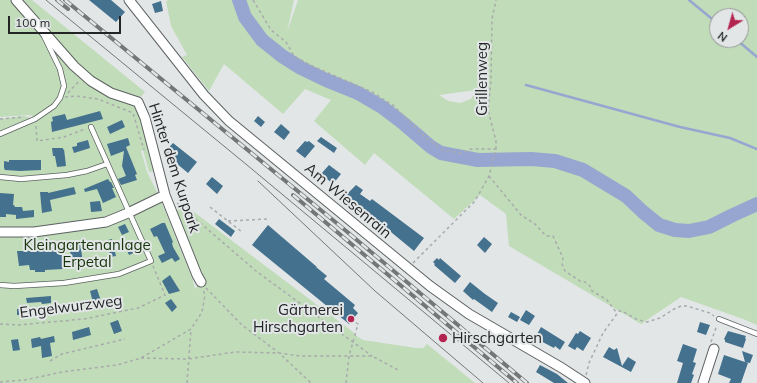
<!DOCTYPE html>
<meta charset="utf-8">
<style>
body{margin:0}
#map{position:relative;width:757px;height:383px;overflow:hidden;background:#e2e6e7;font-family:Mulish,sans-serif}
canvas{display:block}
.north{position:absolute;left:709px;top:8px;width:40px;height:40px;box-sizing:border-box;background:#e2e6e7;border:1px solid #969899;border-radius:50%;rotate:217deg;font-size:11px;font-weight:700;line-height:16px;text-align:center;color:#232425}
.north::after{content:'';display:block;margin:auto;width:14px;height:18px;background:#b42450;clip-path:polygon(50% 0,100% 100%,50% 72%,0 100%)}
.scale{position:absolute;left:8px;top:16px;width:113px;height:18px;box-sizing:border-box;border:2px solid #232425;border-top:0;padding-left:5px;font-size:12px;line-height:14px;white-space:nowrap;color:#232425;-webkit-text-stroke:3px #e2e6e7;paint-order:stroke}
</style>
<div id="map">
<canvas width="757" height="383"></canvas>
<div class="north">N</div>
<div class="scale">100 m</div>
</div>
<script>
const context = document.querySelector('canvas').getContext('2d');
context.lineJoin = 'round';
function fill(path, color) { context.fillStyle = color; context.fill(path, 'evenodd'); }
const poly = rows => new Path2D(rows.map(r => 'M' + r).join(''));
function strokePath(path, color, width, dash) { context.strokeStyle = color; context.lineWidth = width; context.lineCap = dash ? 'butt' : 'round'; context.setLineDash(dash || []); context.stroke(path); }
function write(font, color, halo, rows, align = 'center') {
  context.font = font + ' Mulish,sans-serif'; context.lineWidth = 4; context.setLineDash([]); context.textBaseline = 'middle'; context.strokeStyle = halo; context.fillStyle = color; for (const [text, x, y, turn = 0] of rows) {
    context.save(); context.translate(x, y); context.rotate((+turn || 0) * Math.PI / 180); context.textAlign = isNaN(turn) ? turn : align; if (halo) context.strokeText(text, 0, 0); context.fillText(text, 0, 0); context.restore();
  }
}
fill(poly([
 [0,0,11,0,16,4,107,95,134,106,140,115,156,171,149,172,143,150,141,151,147,172,159,196,193,280,195,289,202,280,175,213,182,203,353,332,355,335,363,340,416,348,423,348,427,344,475,383,0,383,0,119,24,116,34,119,31,115,0,117],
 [19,0,32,0,145,92,138,100,112,90,92,79,58,44,47,28],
 [169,0,294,0,287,32,298,0,757,0,757,325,743,319,681,297,641,324,509,246,506,214,480,195,454,219,374,153,365,165,314,121,331,100,305,89,283,114,224,64,209,91,182,57,187,55,171,26,166,1],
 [717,16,741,16,741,40,717,40],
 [476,90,471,99,460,103,448,101,439,95]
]), '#c1dcb8');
strokePath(poly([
 [689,0,717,23],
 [737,40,757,57],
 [526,85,680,127,730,138,757,149]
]), '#97a6d1', 2.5);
strokePath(poly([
 [239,0,245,17,262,40,282,56,301,68,326,80,358,93,382,107,403,123,431,147,441,153,478,160,531,159,555,161,583,170,626,196,643,212,659,225,675,230,689,231,709,227,733,215,757,204]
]), '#97a6d1', 14);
fill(poly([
 [89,0,111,0,125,12,116,22],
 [161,1,163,11,155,13,152,4],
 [100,111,103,119,52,132,51,122,53,121,52,117,65,114,67,120],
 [258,116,265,122,261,127,254,121],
 [122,120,125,127,110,134,107,127],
 [281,124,290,132,284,140,274,132],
 [321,137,337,148,334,153,317,141],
 [128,138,130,145,126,147,137,174,135,175,137,180,121,185,118,179,126,176,122,166,124,151,111,156,107,144],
 [88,140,90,148,74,153,72,147,77,146,77,143],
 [305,141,307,142,309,141,315,146,305,158,296,151],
 [173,143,197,162,188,173,164,153],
 [52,148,63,148,63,150,64,149,66,166,57,167,55,156,53,156],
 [9,160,41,160,41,170,20,171,5,170,4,168,4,161,9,162],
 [329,165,341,174,333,184,321,174],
 [212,177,223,186,217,194,206,184],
 [108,179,110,182,111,182,114,188,112,188,116,197,103,203,97,189,85,192,84,189],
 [356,185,363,190,360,194,370,201,372,199,424,238,414,251,346,195],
 [74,187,76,194,50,200,52,211,42,213,40,192,48,192,48,193],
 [0,193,14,194,13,205,14,205,15,207,22,207,23,211,34,210,34,217,16,219,16,215,6,214,6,217,0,217],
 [100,201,102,211,91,212,90,202],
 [219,219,235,231,231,237,215,224],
 [162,223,165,223,173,242,172,243,173,247,180,259,175,262,172,258,162,263,158,256,165,253,157,236,154,237,150,229],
 [125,224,129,232,122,235,118,227],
 [268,225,317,267,316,267,327,276,324,279,355,305,353,308,358,313,349,324,252,245],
 [484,237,492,244,485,253,477,245],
 [112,239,116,256,110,257,108,240],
 [80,243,83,262,74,265,68,245],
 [134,243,138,251,129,255,125,246],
 [61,246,63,269,45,270,45,272,35,272,35,270,30,270,29,265,19,266,17,251,31,251,31,249,49,251,49,247],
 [437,258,439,260,440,258,461,276,455,283,434,265,435,264,433,262],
 [170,275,180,291,169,294,162,281],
 [470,282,485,294,498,303,492,312,474,299,473,300,463,291],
 [97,289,103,307,95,310,90,291],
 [51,296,51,303,42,304,41,302,27,303,26,298],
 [171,299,177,307,172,312,165,303],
 [24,308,26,314,17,315,17,309],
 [526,310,535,316,529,325,520,320],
 [511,312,520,317,517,322,508,317],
 [118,320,122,331,114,334,110,323],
 [700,322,710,325,706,335,697,332],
 [89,327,91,335,73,340,72,332],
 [541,327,565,342,560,350,555,346,554,348,535,338],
 [580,331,591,338,583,351,577,347,575,350,568,346,576,333,578,334],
 [728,331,746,336,745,338,746,339,743,348,725,342,725,340,724,339],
 [54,336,55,342,50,343,52,356,42,358,41,346,32,348,31,339,40,337,41,339],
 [18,339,20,350,13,351,11,340],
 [683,344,697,349,693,362,696,363,692,374,694,375,691,383,677,383,683,363,677,361],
 [609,347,614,350,617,348,622,366,628,357,636,362,631,372,603,357],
 [742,351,753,355,750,363,745,362],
 [724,355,748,363,741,383,729,383,731,379,718,374],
 [540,365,557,374,568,383,554,383,536,372]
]), '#44718d');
const service = poly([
 [0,134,35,119,54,106,60,98,64,86,60,69,43,34],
 [0,177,21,179,67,175,87,171,107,164],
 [0,285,14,286,64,283,119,274,151,261,91,127],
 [719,319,757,334]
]);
const minor = poly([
 [16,0,74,66,91,81,111,93,138,102,145,118,165,195,197,275,201,282],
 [129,0,204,95,229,121,430,286,469,314,562,368,585,383],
 [0,232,34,232,106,222,128,213,165,195],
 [703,383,714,349]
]);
strokePath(service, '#5d6162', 6);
strokePath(minor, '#5d6162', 11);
strokePath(poly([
 [253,0,271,30,286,42,294,56,310,65,372,92,394,106,424,136,443,150,462,153,471,149,496,149],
 [68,93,79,81],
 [65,97,76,96,98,99,133,113,144,150],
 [0,119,24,117],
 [36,126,37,141,64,137,85,129],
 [489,176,521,215,535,224,546,236,553,236,563,258,562,264,565,271,580,281,585,282,590,286,591,290,607,300,616,312,616,315],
 [177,203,256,271,372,356],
 [210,207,242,232],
 [228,221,268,219],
 [413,263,475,201,489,176,496,149,496,141,488,110,491,81,492,19,496,0],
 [206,288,242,325,279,353,311,383],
 [0,324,18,325,84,319,138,308,165,295,153,266],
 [711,342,717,325],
 [141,358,188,359,235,352,279,353,300,356,372,356,398,370],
 [50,361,62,354,125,339],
 [586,375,589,363,603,333,619,311,622,311,636,319,647,322,660,318,674,309,681,306,687,306,710,313,714,316],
 [0,382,25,380,62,372,117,365,141,358,191,329,202,312,205,295,203,289],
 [187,383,191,329],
 [346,383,349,356,358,324,352,320]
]), '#a8abac', 1.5, [3, 3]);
strokePath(service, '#fff', 4.5);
strokePath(minor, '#fff', 9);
strokePath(poly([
 [46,0,247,165,509,383],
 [258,181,375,291,483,383]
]), '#747677', 1);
const rail = poly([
 [57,0,68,9],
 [65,0,339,225,527,383],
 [293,195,517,383]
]);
strokePath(rail, '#747677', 4);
strokePath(rail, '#e2e6e7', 2.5, [8]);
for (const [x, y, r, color] of [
 [351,319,4,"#b42450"],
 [443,338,5,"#b42450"]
]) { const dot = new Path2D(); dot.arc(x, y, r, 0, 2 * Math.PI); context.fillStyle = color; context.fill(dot); strokePath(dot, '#e2e6e7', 1.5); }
write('15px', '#232425', '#e2e6e7', [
 ["Grillenweg",482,79,-90],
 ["Hinter dem Kurpark",174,168,72],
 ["Am Wiesenrain",348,201,40],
 ["Engelwurzweg",71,307,-7]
]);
write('15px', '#17350a', '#e2e6e7', [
 ["Kleingartenanlage",87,245],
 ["Erpetal",87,262]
]);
write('15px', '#232425', '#e2e6e7', [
 ["Gärtnerei",343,310],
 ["Hirschgarten",343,327],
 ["Hirschgarten",452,338,"left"]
], 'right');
</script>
